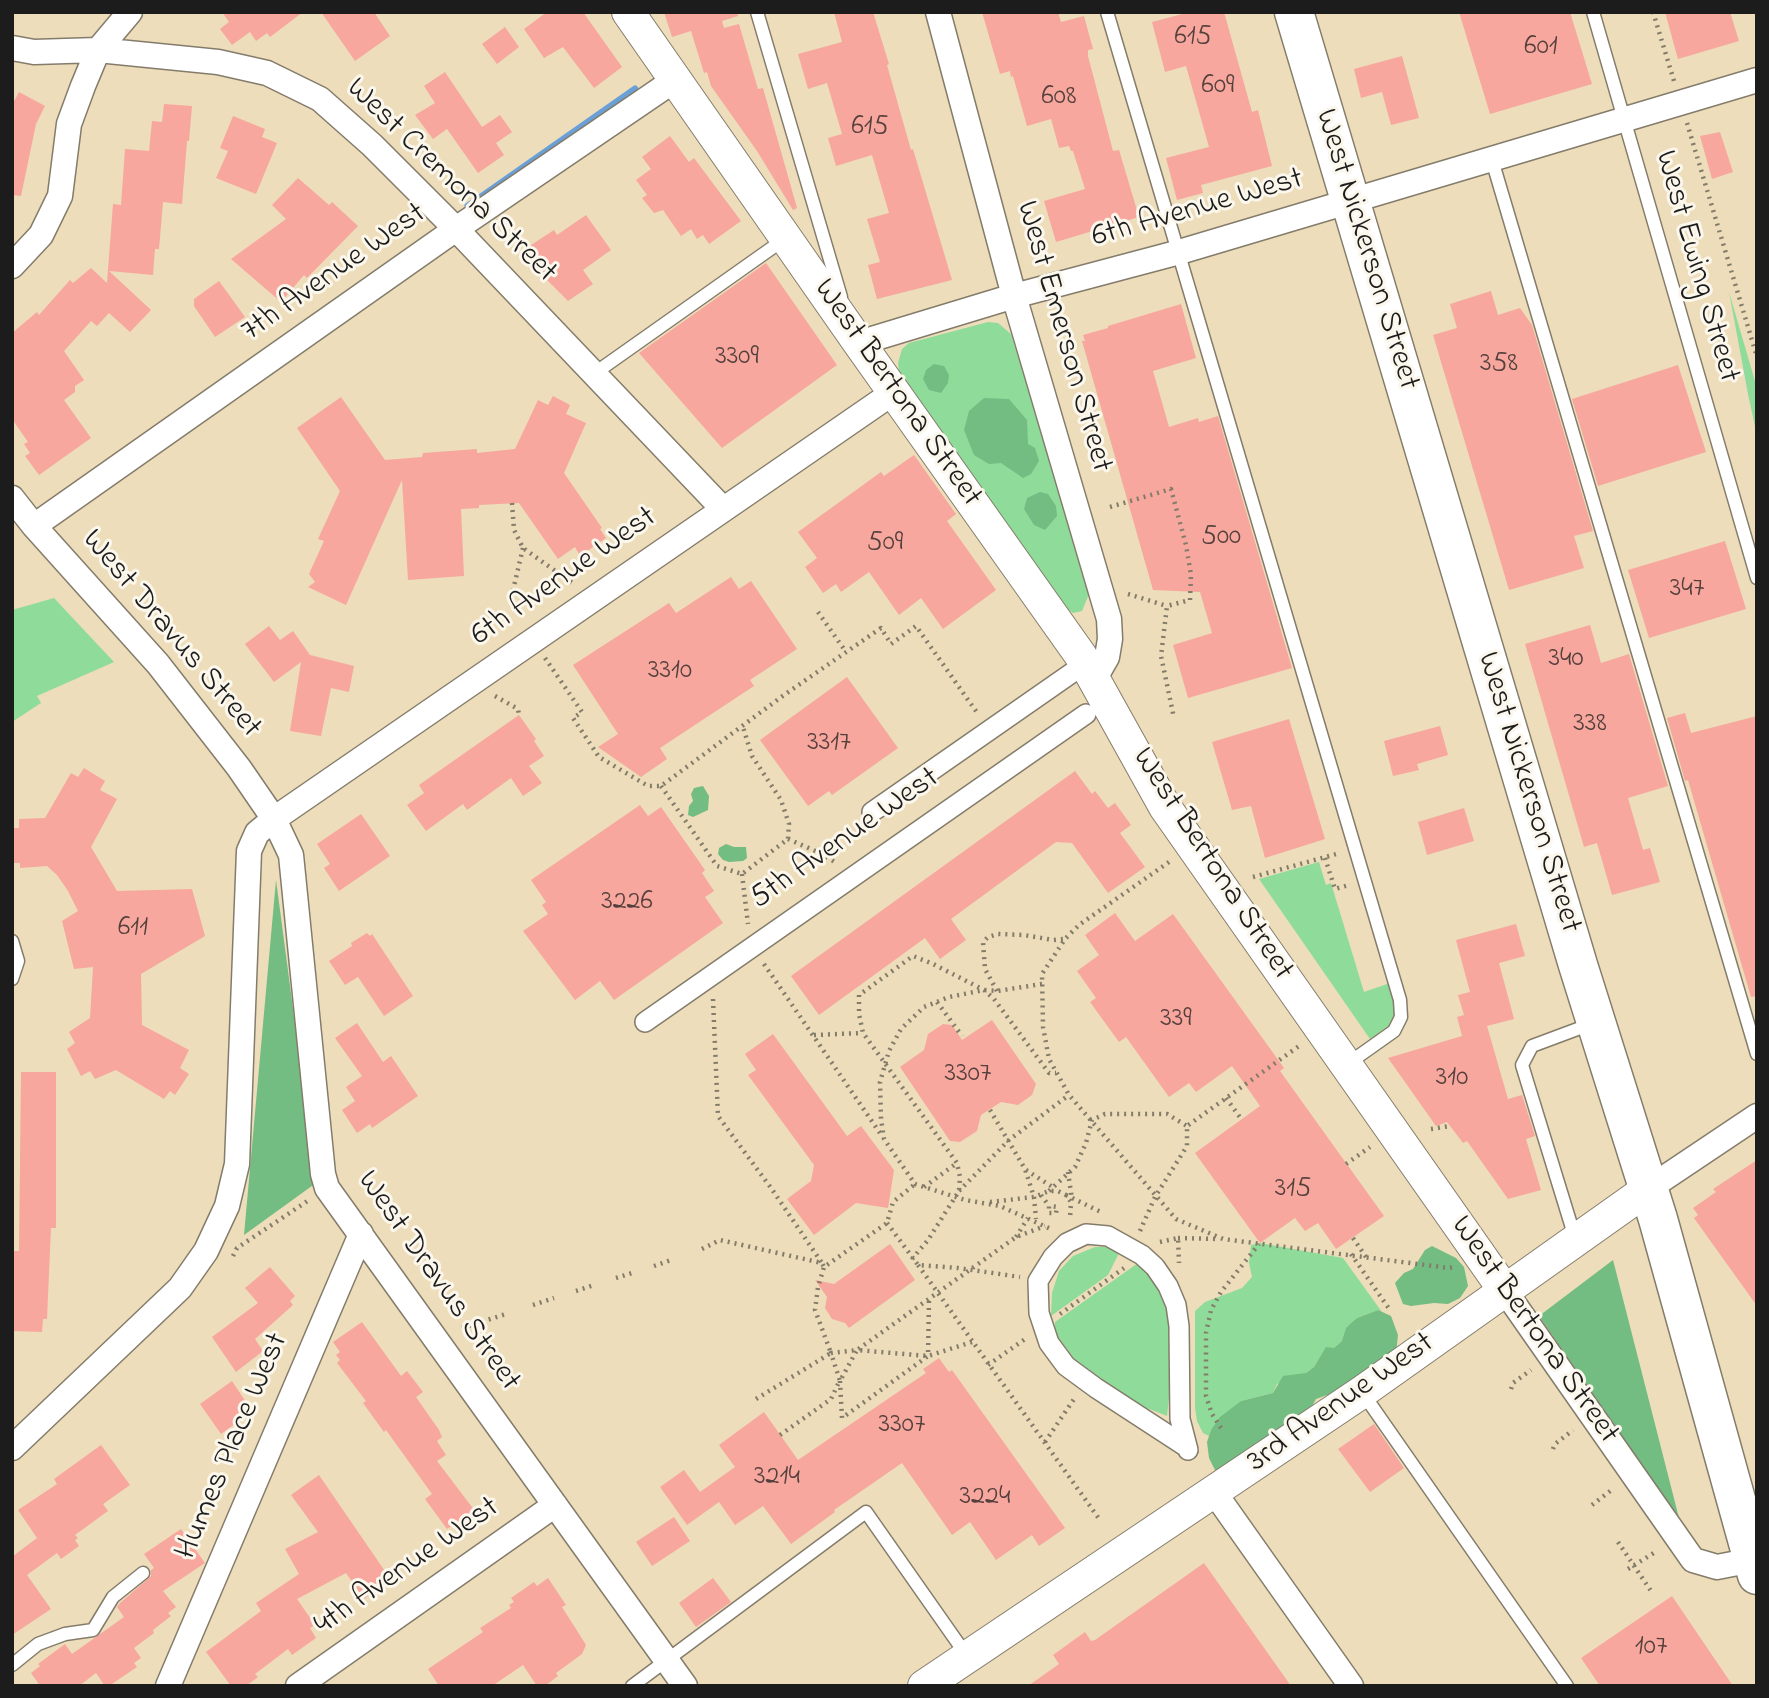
<!DOCTYPE html>
<style>
body{margin:0}
#map{position:relative;width:1769px;height:1698px;overflow:hidden;background:#edddba;font-family:"Indie Flower",sans-serif}
canvas{display:block}
.frame{position:absolute;inset:0;border:14px solid #1c1c1c;pointer-events:none}
</style>
<div id="map">
<canvas width="1769" height="1698"></canvas>
<div class="frame"></div>
</div>
<script>
const context = document.querySelector('canvas').getContext('2d');
context.lineJoin = 'round';
function fill(path, color) { context.fillStyle = color; context.fill(path, 'evenodd'); }
const poly = rows => new Path2D(rows.map(r => 'M' + r).join(''));
function strokePath(path, color, width, dash) { context.strokeStyle = color; context.lineWidth = width; context.lineCap = dash ? 'butt' : 'round'; context.setLineDash(dash || []); context.stroke(path); }
function write(font, color, halo, rows, align = 'center') {
  context.font = font + ' "Indie Flower",sans-serif'; context.lineWidth = 6; context.setLineDash([]); context.textBaseline = 'middle'; context.strokeStyle = halo; context.fillStyle = color; for (const [text, x, y, turn = 0] of rows) {
    context.save(); context.translate(x, y); context.rotate((+turn || 0) * Math.PI / 180); context.textAlign = isNaN(turn) ? turn : align; if (halo) context.strokeText(text, 0, 0); context.fillText(text, 0, 0); context.restore();
  }
}
fill(poly([
 [1729,292,1757,388,1757,436,1748,394],
 [988,322,998,323,1011,334,1086,577,1089,594,1082,611,1073,613,1063,606,899,373,898,363,902,349,909,343],
 [54,598,114,662,37,696,41,703,12,722,12,610],
 [1319,862,1326,885,1331,883,1364,992,1390,983,1396,1011,1389,1026,1370,1039,1259,879],
 [1260,1243,1343,1258,1382,1312,1378,1310,1357,1318,1342,1341,1334,1348,1326,1348,1314,1367,1306,1373,1277,1384,1273,1393,1241,1401,1211,1430,1209,1436,1203,1433,1197,1421,1195,1408,1195,1311,1205,1302,1242,1288,1252,1277,1249,1263,1251,1245],
 [1095,1247,1109,1247,1119,1253,1108,1275,1051,1316,1052,1293,1059,1271,1073,1256],
 [1138,1263,1159,1285,1169,1314,1172,1369,1167,1416,1134,1403,1076,1361,1058,1337,1055,1329,1055,1322]
]), '#8fdc9a');
fill(poly([
 [934,364,944,366,949,375,948,383,941,393,929,390,923,379,926,370],
 [984,398,1009,399,1027,420,1028,444,1035,448,1039,461,1031,474,1023,478,1001,463,989,464,974,455,964,430,969,411],
 [1040,492,1048,494,1056,506,1057,516,1045,530,1034,525,1024,509,1027,498],
 [703,786,709,796,708,810,693,817,688,815,689,806,693,801,691,794,694,788],
 [726,844,734,847,746,847,747,858,743,861,729,862,723,860,718,854,719,848],
 [276,880,316,1183,244,1235],
 [1432,1246,1456,1258,1464,1267,1468,1286,1460,1298,1448,1304,1434,1303,1411,1306,1403,1304,1395,1283,1404,1273,1413,1269,1425,1250],
 [1613,1260,1679,1518,1539,1316],
 [1378,1310,1391,1316,1398,1335,1396,1354,1347,1398,1327,1395,1316,1399,1311,1408,1216,1472,1209,1458,1207,1442,1211,1430,1220,1417,1241,1401,1273,1393,1283,1376,1306,1373,1314,1367,1326,1347,1334,1348,1342,1341,1346,1328,1357,1318]
]), '#73bc82');
strokePath(poly([
 [468,206,635,89]
]), '#69a0d7', 7);
fill(poly([
 [222,12,303,12,270,37,267,33,256,41,250,32,232,45,220,29,229,22],
 [321,12,374,12,390,36,355,61],
 [547,12,583,12,622,67,594,88,563,47,544,58,524,29],
 [664,12,737,12,738,16,722,21,724,28,739,24,758,89,763,88,797,208,793,210,757,151,711,86,707,72,704,73,691,31,672,37],
 [834,12,873,12,889,64,887,65,911,150,913,149,952,280,877,299,868,265,880,262,867,219,889,213,872,155,836,166,828,138,842,134,827,83,808,89,798,54,842,42],
 [982,12,1058,12,1061,22,1084,16,1093,49,1088,50,1088,56,1113,151,1119,150,1139,217,1056,242,1044,201,1085,189,1073,151,1071,151,1069,146,1059,148,1051,119,1027,126,1013,76,1011,77,1010,71,1000,74],
 [1190,12,1224,12,1252,112,1258,110,1272,166,1201,185,1203,193,1177,200,1166,158,1209,147,1186,66,1165,72,1152,22],
 [1459,12,1570,12,1592,84,1490,114],
 [1665,12,1730,12,1739,41,1678,59],
 [505,27,519,47,497,64,482,44],
 [1402,56,1419,118,1391,125,1382,92,1361,98,1354,69],
 [445,72,482,127,500,115,512,132,496,143,504,155,478,173,447,129,433,139,415,115,435,103,424,86],
 [19,92,45,106,36,124,21,196,12,195,12,105],
 [164,104,192,106,189,141,187,141,182,204,163,202,159,249,155,249,153,275,109,271,151,310,130,332,109,313,97,326,91,321,64,351,84,380,75,386,75,392,64,400,91,438,39,475,25,456,30,453,24,444,28,442,12,419,12,333,37,312,39,315,70,280,73,283,91,268,107,283,113,204,121,205,125,149,149,151,152,121,162,122],
 [233,116,265,129,262,137,277,143,256,194,216,178,228,151,220,148],
 [1720,132,1733,172,1712,179,1700,136],
 [670,136,689,162,694,158,741,221,709,244,703,235,697,239,691,229,681,236,663,210,654,213,642,198,647,195,636,180,651,169,642,157],
 [298,178,329,205,332,202,358,226,307,278,304,275,281,302,231,259,286,219,272,205],
 [586,215,611,250,583,270,593,284,568,301,545,278,525,249,554,230,557,235],
 [766,263,837,365,722,448,639,353],
 [219,281,245,317,215,337,194,306,194,299],
 [1491,291,1498,315,1520,308,1532,325,1593,531,1574,536,1584,568,1509,590,1433,335,1457,328,1450,304],
 [1181,304,1196,358,1153,371,1169,427,1198,418,1199,422,1218,416,1292,668,1188,698,1173,645,1212,633,1200,592,1153,590,1082,341,1085,341,1083,335,1108,328,1108,326],
 [1678,365,1706,452,1598,486,1572,399],
 [553,396,570,405,566,414,586,423,564,473,602,528,600,529,606,538,580,556,575,547,558,559,519,503,479,505,479,508,461,509,464,576,408,580,402,480,346,605,308,587,315,582,309,574,324,541,318,539,340,491,297,428,341,397,385,460,422,457,423,453,477,449,477,453,515,449,538,400,548,405],
 [914,455,956,514,947,521,996,590,943,629,921,598,899,615,869,572,841,592,836,584,823,593,805,567,817,558,798,532,881,472,884,476],
 [1725,541,1746,609,1649,638,1628,570],
 [731,577,739,589,751,581,797,649,750,680,754,686,660,748,667,759,641,777,598,747,618,734,573,665,669,603,676,613],
 [1590,625,1601,663,1629,654,1668,786,1628,798,1643,850,1650,848,1660,882,1612,895,1597,843,1584,847,1525,644],
 [269,626,280,640,293,631,310,655,354,666,349,692,331,688,321,736,290,731,301,662,274,682,245,644],
 [847,677,898,748,832,795,829,791,808,806,760,740],
 [1685,713,1691,733,1757,716,1757,996,1751,997,1688,780,1685,781,1667,718],
 [519,715,536,739,534,741,544,756,529,766,542,783,523,796,511,778,467,810,463,804,426,831,407,805,424,793,419,785],
 [1289,719,1325,839,1265,858,1251,806,1232,810,1212,742],
 [1440,726,1448,755,1417,764,1419,770,1393,776,1384,741],
 [84,768,105,781,100,790,117,799,91,847,117,891,192,889,205,936,141,974,142,1025,189,1050,180,1068,189,1074,175,1095,170,1091,164,1099,116,1070,95,1079,90,1071,81,1076,67,1049,75,1043,69,1032,90,1018,93,967,74,969,62,921,78,911,68,891,57,875,47,866,20,868,20,863,12,863,12,828,19,828,19,819,45,818,71,773,78,777],
 [1075,771,1092,794,1095,791,1108,808,1115,803,1131,825,1120,833,1145,867,1108,893,1072,843,1056,842,951,919,966,940,940,959,925,938,819,1015,791,976],
 [640,805,648,816,661,807,705,870,702,873,714,891,705,897,723,923,614,1000,600,981,575,1000,523,931,548,914,542,905,546,902,531,880],
 [1464,808,1474,841,1427,855,1418,822],
 [361,814,390,856,339,891,324,868,330,864,317,844],
 [1115,913,1135,941,1173,914,1284,1068,1280,1071,1384,1216,1336,1249,1318,1223,1305,1231,1295,1218,1260,1243,1195,1153,1260,1106,1232,1066,1196,1092,1189,1083,1169,1097,1126,1037,1119,1042,1090,1002,1096,998,1077,971,1099,955,1085,935],
 [1516,924,1525,956,1499,963,1514,1019,1487,1026,1508,1099,1522,1095,1535,1136,1526,1139,1541,1190,1508,1199,1467,1141,1463,1143,1447,1122,1436,1126,1388,1058,1462,1036,1457,1017,1464,1015,1458,995,1470,992,1456,940],
 [367,933,370,936,372,934,413,996,384,1016,358,977,345,985,329,961,352,946,351,943],
 [992,1020,1036,1084,1032,1095,1018,1105,1001,1102,981,1115,977,1131,960,1142,950,1141,900,1067,924,1050,928,1034,943,1024,952,1025,962,1040],
 [357,1023,383,1062,391,1056,418,1096,372,1128,370,1124,357,1133,342,1110,355,1101,346,1087,362,1076,335,1038],
 [773,1034,847,1136,861,1126,894,1170,888,1208,856,1203,814,1235,787,1199,811,1181,814,1165,748,1075,756,1070,745,1054],
 [21,1072,56,1072,56,1228,51,1228,47,1319,43,1319,42,1332,12,1331,12,1251,19,1251],
 [1757,1160,1757,1306,1694,1218,1698,1215,1693,1208,1716,1192,1713,1189],
 [890,1244,915,1280,849,1328,845,1323,832,1319,825,1308,827,1297,815,1280,834,1284],
 [270,1267,295,1296,290,1301,293,1305,255,1339,263,1351,236,1372,212,1337,258,1303,245,1288],
 [362,1322,401,1376,407,1371,423,1392,416,1397,439,1430,442,1437,437,1441,446,1455,437,1461,475,1511,447,1529,425,1499,432,1494,386,1430,384,1432,363,1403,366,1401,337,1363,340,1360,336,1355,340,1352,333,1342],
 [939,1358,949,1372,952,1370,1065,1528,1039,1546,1032,1535,996,1560,970,1522,952,1535,902,1463,834,1510,835,1512,791,1544,763,1506,735,1525,719,1502,687,1525,660,1487,684,1470,700,1492,735,1467,719,1445,764,1412,798,1460,926,1373,923,1369],
 [232,1381,248,1405,245,1408,249,1414,221,1434,200,1404],
 [1374,1424,1404,1468,1370,1492,1338,1449],
 [101,1445,130,1485,103,1504,108,1511,75,1535,78,1538,75,1540,79,1546,61,1559,57,1553,27,1575,51,1609,12,1635,12,1554,13,1556,37,1538,18,1510,57,1484,54,1479],
 [319,1475,391,1580,364,1599,346,1573,297,1599,315,1625,310,1628,316,1638,292,1655,288,1649,255,1674,258,1677,246,1686,231,1686,206,1652,261,1611,256,1603,299,1574,285,1549,318,1532,291,1495],
 [674,1517,690,1541,652,1566,636,1542],
 [181,1529,205,1563,163,1591,176,1607,168,1613,171,1616,153,1630,154,1633,134,1648,141,1658,134,1663,137,1667,109,1686,105,1686,96,1673,79,1686,40,1686,31,1673,40,1666,38,1664,65,1644,72,1654,124,1617,117,1607,120,1603,151,1576,151,1570,154,1568,144,1554],
 [1204,1563,1291,1686,1028,1686,1059,1664,1053,1655,1085,1632,1091,1641,1095,1640],
 [548,1578,566,1605,562,1607,586,1645,582,1654,556,1673,558,1676,545,1686,537,1686,523,1665,492,1686,439,1686,428,1669,483,1632,480,1628,511,1608,509,1605,514,1602,511,1598,534,1582,537,1586],
 [713,1578,731,1602,696,1627,679,1603],
 [1672,1596,1733,1686,1600,1686,1581,1658]
]), '#f7a79d');
const service = poly([
 [757,12,841,297],
 [1107,12,1400,1000,1401,1017,1394,1031,1346,1065],
 [1593,12,1757,578],
 [1492,160,1757,1054],
 [595,373,786,238],
 [12,941,18,961,12,979],
 [1576,1241,1522,1065,1532,1046,1591,1024],
 [1362,1392,1567,1686],
 [12,1665,38,1644,65,1634,93,1630,113,1597,143,1573],
 [632,1686,866,1512,967,1656]
]);
const pedestrian = poly([
 [872,812,1086,663],
 [645,1022,1086,714],
 [1185,1446,1096,1388,1066,1366,1049,1343,1039,1313,1038,1281,1053,1257,1067,1243,1086,1234,1108,1236,1142,1255,1155,1267,1168,1286,1176,1305,1179,1326,1180,1419,1188,1450]
]);
const minor = poly([
 [938,12,1014,296,1109,619,1110,639,1107,657,1095,678],
 [12,48,34,52,98,50,218,62,267,73,320,99,372,145,456,229,723,509],
 [12,266,41,235,60,196,69,124,83,86,98,50,130,12],
 [859,343,1014,296,1176,253,1757,80],
 [12,498,34,526,158,664,239,768,274,819,257,833,249,851,237,1164,227,1206,206,1251,180,1288,12,1448],
 [34,526,456,229,676,79],
 [1648,1189,1757,1116],
 [1505,1291,1693,1560,1717,1567,1753,1560],
 [1214,1492,1351,1686],
 [168,1686,361,1234],
 [298,1686,555,1505],
 [685,1686,327,1188,323,1174,291,855,274,819,894,392]
]);
const tertiary = poly([
 [628,12,859,343,1081,656,1165,807,1505,1291],
 [924,1686,1362,1392,1648,1189]
]);
const primary = poly([
 [1294,12,1578,965,1658,1219,1757,1575]
]);
strokePath(service, '#847c6b', 15);
strokePath(pedestrian, '#847c6b', 22);
strokePath(minor, '#847c6b', 27);
strokePath(tertiary, '#847c6b', 34);
strokePath(primary, '#847c6b', 41);
strokePath(poly([
 [1653,12,1674,81],
 [1687,123,1757,357],
 [512,503,514,530,523,548,575,585],
 [1110,507,1171,489,1186,545,1191,575,1190,600,1167,606,1161,656,1174,718],
 [523,548,511,599,524,618],
 [1128,594,1167,606],
 [818,612,846,652],
 [545,658,582,712,573,718,599,757,648,786,661,786,784,695,881,628,891,644,916,626,978,714],
 [495,696,518,709,519,715],
 [661,786,717,866,742,874,788,839,789,824,781,800,752,756,743,727],
 [788,839,820,853,838,864],
 [1325,858,1335,889,1349,885],
 [1169,862,1079,925,1065,939,1042,974,1043,1027,1049,1059,1069,1095,1176,1219,1223,1239,1449,1268,1455,1267],
 [742,874,748,924],
 [1253,877,1340,853],
 [764,964,882,1136],
 [1042,984,997,991,984,990,949,997,924,1007,901,1029,889,1051,880,1082,881,1119,884,1139,915,1184,965,1200,1000,1206,1053,1230],
 [997,991,985,969,983,942,988,937,998,934,1024,935,1053,940,1064,939],
 [713,999,718,1116,771,1188,822,1263],
 [937,1002,962,1036],
 [814,1035,863,1033],
 [1226,1098,1242,1120],
 [990,1110,1025,1169,1034,1197,1036,1219],
 [1431,1129,1450,1126],
 [1346,1164,1370,1147],
 [1026,1170,1054,1188],
 [1068,1172,1072,1199],
 [924,1187,957,1163],
 [959,1191,1009,1140,1069,1095],
 [1049,1191,1075,1167,1086,1143,1092,1120,1105,1114,1167,1114,1187,1126],
 [1041,1195,1049,1206,1049,1213,1056,1213,1057,1207,1049,1206],
 [1066,1195,1103,1213],
 [990,1202,1034,1197,1049,1191,1058,1191,1066,1195,1071,1202,1070,1218],
 [887,1223,918,1265,958,1268,1020,1277],
 [1140,1231,1155,1197,1187,1146,1187,1126,1299,1046],
 [1016,1237,1028,1218],
 [1178,1238,1218,1239],
 [1353,1238,1366,1257],
 [1160,1242,1178,1238,1179,1263],
 [702,1249,720,1240,822,1263,824,1267,887,1223,893,1202,915,1184],
 [1351,1254,1390,1310],
 [233,1256,237,1248,309,1200],
 [912,1259,928,1240,959,1191,960,1177,957,1163,863,1033,859,1014,859,995,913,956,933,964,984,990,994,999,1049,1073,1056,1073],
 [918,1265,1100,1520],
 [654,1266,671,1260],
 [616,1278,632,1273],
 [576,1291,594,1285],
 [533,1305,554,1298],
 [1060,1314,1124,1268],
 [462,1328,506,1314],
 [972,1342,928,1356,857,1350,840,1381,831,1353,857,1350,1016,1237,1045,1226],
 [988,1365,1028,1337],
 [840,1381,842,1418,928,1356,929,1300],
 [1511,1389,1513,1383,1531,1370],
 [756,1399,831,1353,815,1310,818,1287,824,1267],
 [1221,1428,1212,1414,1206,1396,1206,1333,1211,1310,1221,1292,1259,1244],
 [780,1435,831,1399,839,1382],
 [1045,1442,1074,1399],
 [1553,1449,1555,1444,1573,1430],
 [1592,1505,1614,1488],
 [1618,1542,1651,1591],
 [1628,1569,1657,1551]
]), '#847c6b', 4.5, [2, 5]);
strokePath(service, '#fff', 12);
strokePath(pedestrian, '#fff', 19);
strokePath(minor, '#fff', 24);
strokePath(tertiary, '#fff', 32);
strokePath(primary, '#fff', 38);
write('28px', '#533f3c', null, [
 ["615",1193,38],
 ["601",1541,48],
 ["609",1218,87],
 ["608",1059,98],
 ["615",870,128],
 ["3309",737,358],
 ["358",1499,365],
 ["500",1221,538],
 ["509",885,544],
 ["347",1687,590],
 ["340",1566,660],
 ["3310",670,672],
 ["338",1590,725],
 ["3317",829,744],
 ["3226",627,903],
 ["611",133,929],
 ["339",1176,1020],
 ["3307",968,1075],
 ["310",1452,1079],
 ["315",1293,1190],
 ["3307",902,1426],
 ["3214",777,1478],
 ["3224",985,1498],
 ["107",1651,1648]
]);
write('32px', '#1c1c1c', '#fbf7ec', [
 ["West Cremona Street",450,182,44],
 ["6th Avenue West",1198,210,-16],
 ["West Nickerson Street",1365,250,73],
 ["West Ewing Street",1695,267,74],
 ["7th Avenue West",335,274,-35],
 ["West Emerson Street",1062,337,74],
 ["West Bertona Street",896,394,55],
 ["6th Avenue West",565,578,-35],
 ["West Dravus Street",170,635,50],
 ["West Nickerson Street",1527,793,73],
 ["5th Avenue West",846,840,-35],
 ["West Bertona Street",1211,865,57],
 ["West Dravus Street",437,1282,55],
 ["West Bertona Street",1533,1331,55],
 ["3rd Avenue West",1342,1404,-35],
 ["Humes Place West",234,1447,-67],
 ["4th Avenue West",408,1568,-35]
]);
</script>
